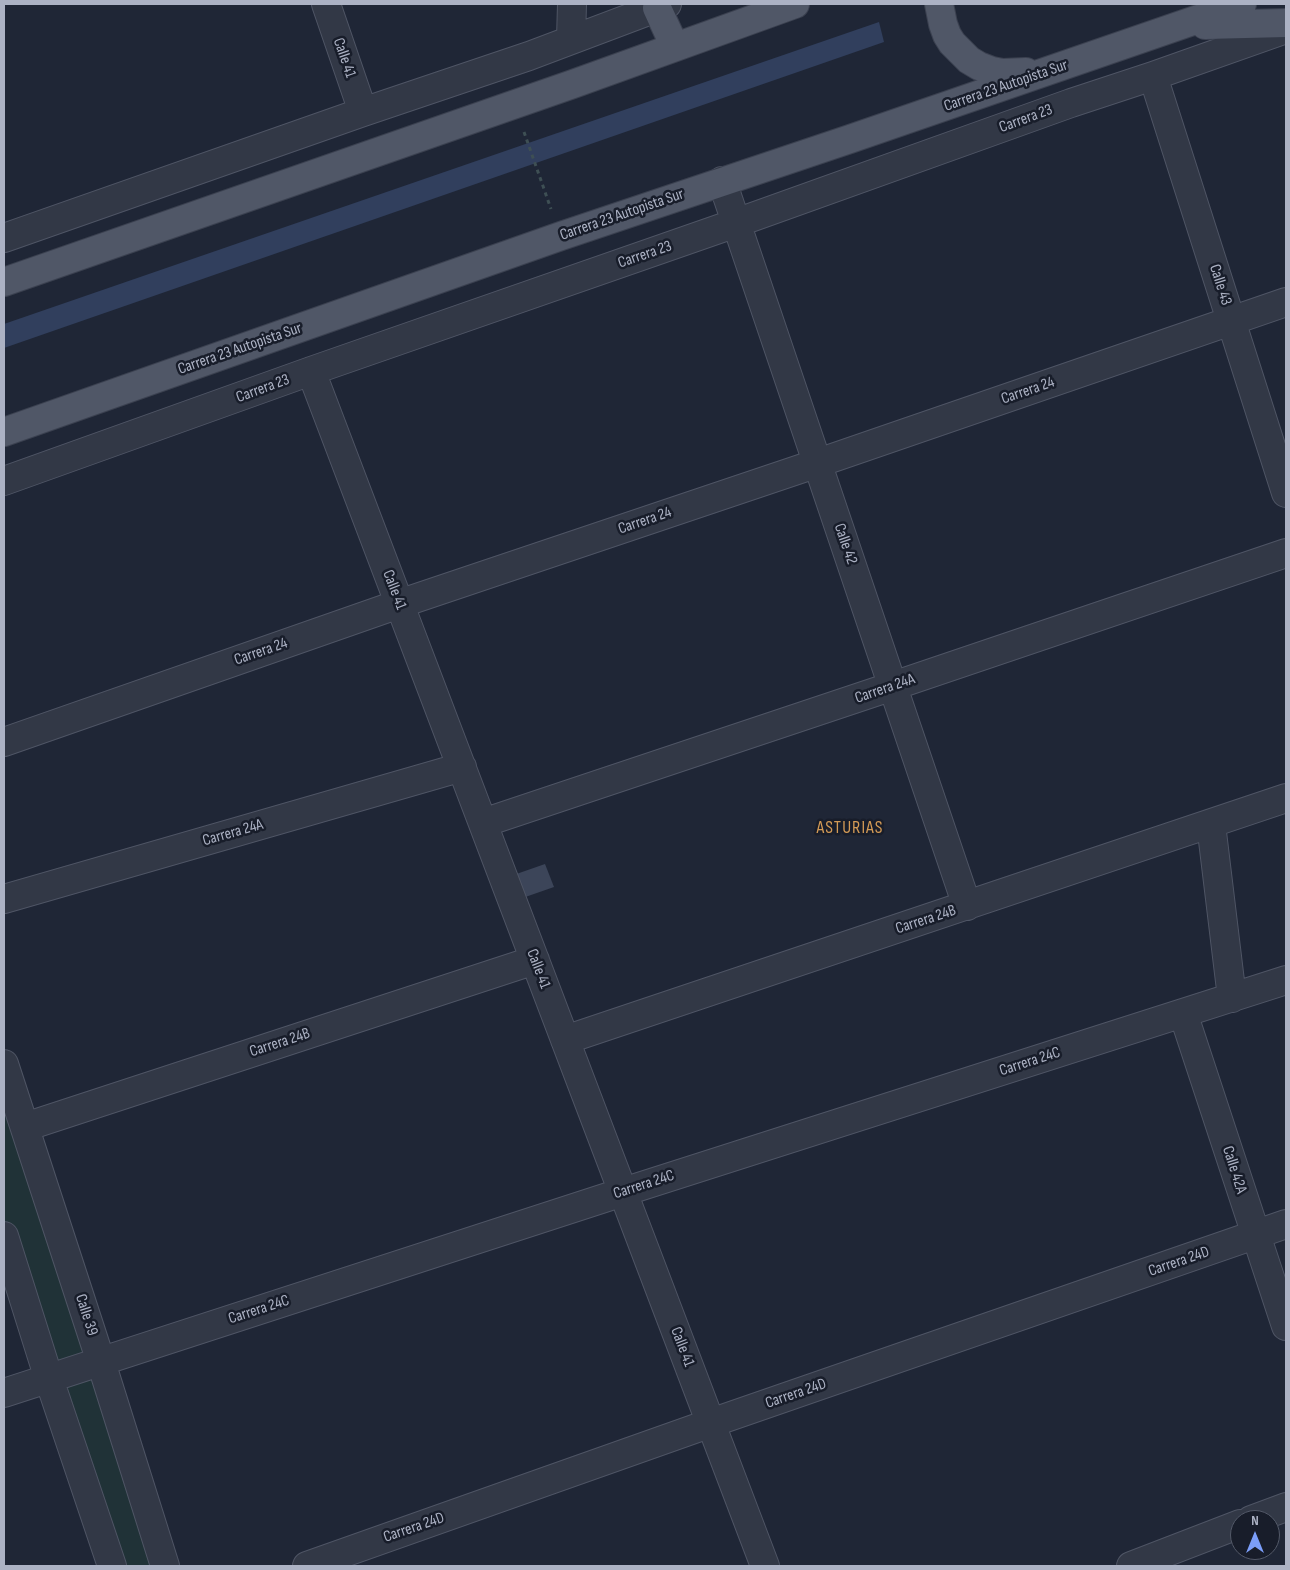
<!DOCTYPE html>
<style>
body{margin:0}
#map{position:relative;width:1290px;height:1570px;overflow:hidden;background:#1f2636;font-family:"Sofia Sans Condensed",sans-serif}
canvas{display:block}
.frame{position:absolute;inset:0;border:5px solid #acb2c4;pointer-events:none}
.north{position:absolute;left:1230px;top:1510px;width:50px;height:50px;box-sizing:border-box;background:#181d2a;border:1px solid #535968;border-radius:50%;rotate:0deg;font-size:14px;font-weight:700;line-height:20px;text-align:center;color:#acb2c4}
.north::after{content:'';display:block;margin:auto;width:18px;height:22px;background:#7b9ef9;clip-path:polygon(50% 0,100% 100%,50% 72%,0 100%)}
</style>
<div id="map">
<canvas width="1290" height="1570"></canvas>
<div class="frame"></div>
<div class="north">N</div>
</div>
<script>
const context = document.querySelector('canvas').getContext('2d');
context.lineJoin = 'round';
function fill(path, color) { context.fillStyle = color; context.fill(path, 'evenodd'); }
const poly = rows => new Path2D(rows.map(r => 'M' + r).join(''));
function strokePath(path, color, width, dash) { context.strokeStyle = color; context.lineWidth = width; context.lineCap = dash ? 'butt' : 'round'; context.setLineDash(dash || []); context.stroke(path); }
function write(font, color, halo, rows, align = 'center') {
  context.font = font + ' "Sofia Sans Condensed",sans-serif'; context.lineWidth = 5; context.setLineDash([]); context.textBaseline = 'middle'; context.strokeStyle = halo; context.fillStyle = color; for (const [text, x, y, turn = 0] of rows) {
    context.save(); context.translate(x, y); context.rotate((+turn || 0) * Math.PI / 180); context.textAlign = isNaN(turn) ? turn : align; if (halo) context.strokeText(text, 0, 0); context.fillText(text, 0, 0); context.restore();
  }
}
fill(poly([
 [4,1064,165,1566,112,1566,4,1236]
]), '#203237');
fill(poly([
 [879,22,884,42,4,348,4,324]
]), '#313f5d');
fill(poly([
 [545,864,554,887,511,902,502,879]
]), '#3c4559');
const minor = poly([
 [326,4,363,112],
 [571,39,572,4],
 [1153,76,1286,493],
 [722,181,967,906],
 [4,238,363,112,529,56,667,4],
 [311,371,765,1566],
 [4,481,311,371,736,223,1071,103,1153,76,1286,29],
 [4,742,399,604,818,463,1286,302],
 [483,823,893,686,1286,553],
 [1211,824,1232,998],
 [4,899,462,767],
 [1183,1013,1286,1326],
 [565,1040,1286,798],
 [4,1064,101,1362,165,1566],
 [25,1127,535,960],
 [4,1236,49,1379,112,1566],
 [4,1393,623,1192,1286,980],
 [1251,1520,1286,1507],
 [307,1566,711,1423,1286,1224],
 [1131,1566,1240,1524]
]);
const major = poly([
 [939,4,943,24,947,35,952,43,969,60,979,66,992,71,1002,73,1026,72],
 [657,8,675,47],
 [1205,25,1286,23],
 [4,282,573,84,795,4],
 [4,432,561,236,850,139,1242,4]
]);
strokePath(minor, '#4f5565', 30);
strokePath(major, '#3b4150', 30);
strokePath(poly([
 [524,132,551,209]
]), '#3e4f54', 3, [4, 4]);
strokePath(minor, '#323846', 28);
strokePath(major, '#505767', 28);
write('16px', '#acb2c4', '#181d2a', [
 ["Calle 41",344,58,71],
 ["Carrera 23 Autopista Sur",1006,86,-19],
 ["Carrera 23",1026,119,-20],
 ["Carrera 23 Autopista Sur",622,215,-19],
 ["Carrera 23",645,255,-19],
 ["Calle 43",1220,285,72],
 ["Carrera 23 Autopista Sur",240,349,-19],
 ["Carrera 23",263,389,-20],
 ["Carrera 24",1028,391,-19],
 ["Carrera 24",645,521,-19],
 ["Calle 42",845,544,71],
 ["Calle 41",394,590,69],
 ["Carrera 24",261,652,-19],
 ["Carrera 24A",885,689,-19],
 ["Carrera 24A",233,833,-16],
 ["Carrera 24B",926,920,-18],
 ["Calle 41",538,969,69],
 ["Carrera 24B",280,1043,-18],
 ["Carrera 24C",1030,1062,-18],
 ["Calle 42A",1234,1170,72],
 ["Carrera 24C",644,1185,-18],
 ["Carrera 24D",1179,1262,-19],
 ["Carrera 24C",259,1310,-18],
 ["Calle 39",86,1315,72],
 ["Calle 41",682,1347,69],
 ["Carrera 24D",796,1394,-19],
 ["Carrera 24D",414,1528,-19]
]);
context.letterSpacing = '1px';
write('18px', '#d49b56', '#181d2a', [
 ["ASTURIAS",850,828]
]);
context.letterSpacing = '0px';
</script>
